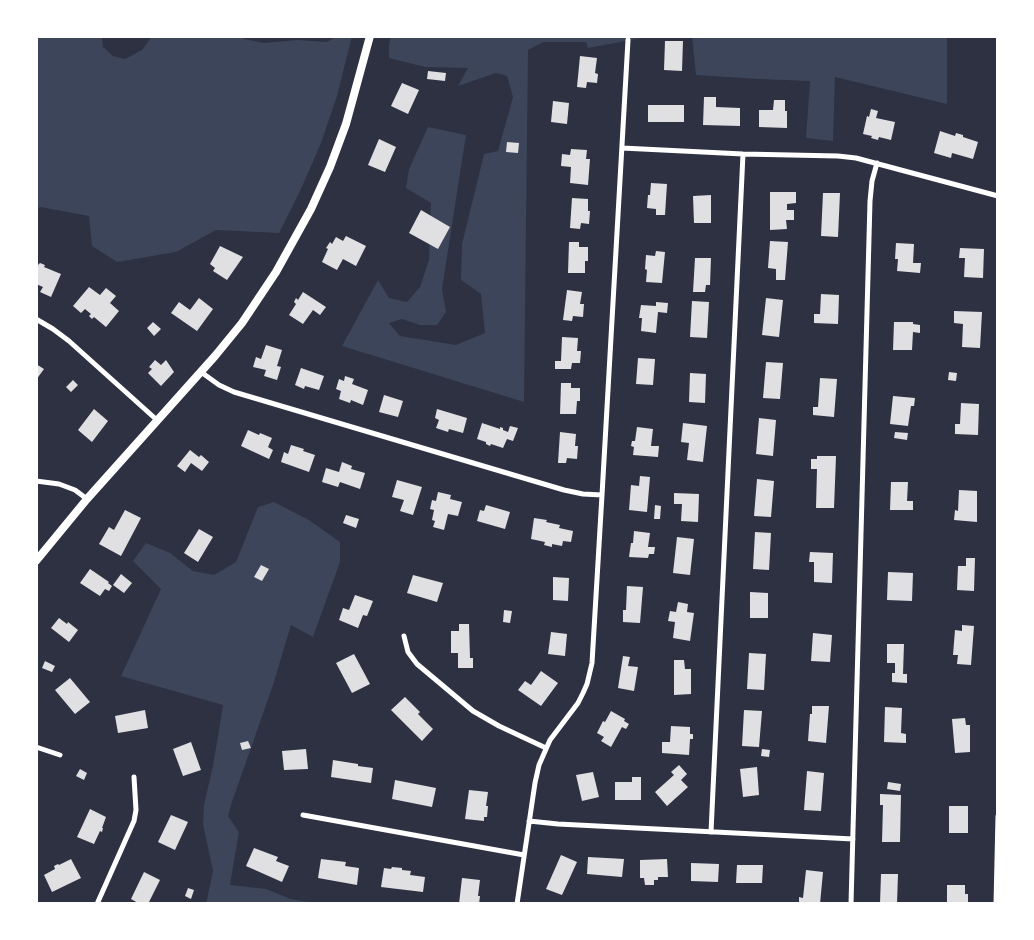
<!DOCTYPE html>
<style>
body{margin:0}
#map{position:relative;width:1034px;height:940px;overflow:hidden;background:#2d3142;font-family:Inter,sans-serif}
canvas{display:block}
.frame{position:absolute;inset:0;border:38px solid #fff;pointer-events:none}
</style>
<div id="map">
<canvas width="1034" height="940"></canvas>
<div class="frame"></div>
</div>
<script>
const context = document.querySelector('canvas').getContext('2d');
context.lineJoin = 'round';
function fill(path, color) { context.fillStyle = color; context.fill(path, 'evenodd'); }
const poly = rows => new Path2D(rows.map(r => 'M' + r).join(''));
function strokePath(path, color, width, dash) { context.strokeStyle = color; context.lineWidth = width; context.lineCap = dash ? 'butt' : 'round'; context.setLineDash(dash || []); context.stroke(path); }
fill(poly([
 [36,36,102,36,103,47,113,56,125,59,142,50,150,39,150,36,241,36,244,39,264,43,298,40,327,42,337,36,352,36,337,96,321,143,301,189,279,233,216,230,176,252,117,262,92,246,89,216,40,207,36,210],
 [391,36,652,36,588,48,586,42,543,42,528,50,524,402,342,346,378,280,389,298,407,302,420,287,429,260,431,203,406,188,409,169,428,127,466,135,442,289,446,312,437,325,420,325,402,319,389,323,400,336,456,345,485,333,481,294,461,280,462,244,484,154,498,151,513,97,507,76,496,73,458,86,468,68,425,67,389,58,389,45],
 [692,36,947,36,947,104,835,77,833,141,806,138,810,81,759,79,696,75],
 [274,502,309,520,340,542,340,562,313,637,291,625,273,685,232,802,228,816,239,832,230,885,266,889,291,899,319,904,206,904,213,871,203,824,204,805,213,766,223,705,121,676,161,589,133,561,146,543,170,553,193,571,214,575,236,562,258,507]
]), '#3c4559');
fill(poly([
 [665,41,683,41,682,71,664,70],
 [580,56,597,58,595,73,598,74,597,83,587,82,586,88,577,87],
 [428,71,446,73,445,81,427,79],
 [402,83,419,90,408,114,391,106],
 [704,97,716,97,716,107,740,108,740,126,703,125],
 [774,100,785,100,785,111,787,111,787,128,759,127,759,110,773,110],
 [553,101,569,103,567,124,551,122],
 [648,105,684,105,684,122,648,122],
 [871,109,878,111,876,118,895,122,891,140,879,137,878,140,871,138,872,136,863,134,867,116,869,117],
 [940,131,955,136,956,133,963,135,963,137,978,142,973,159,952,153,951,158,934,153],
 [379,139,396,147,385,172,368,165],
 [507,142,519,143,518,153,506,152],
 [571,149,587,150,586,159,590,159,588,185,570,183,571,167,561,166,562,154,570,155],
 [651,183,667,184,665,215,656,215,656,209,647,208,648,195,650,195],
 [770,192,796,192,796,203,787,204,787,210,794,210,794,220,786,220,787,229,770,230],
 [823,193,840,193,838,237,821,236],
 [711,195,711,223,694,223,693,196],
 [572,198,588,199,588,211,590,211,589,224,581,223,580,229,570,228],
 [421,210,450,227,438,249,409,233],
 [346,236,366,246,356,266,343,259,337,270,322,262,328,249,326,248,330,242,332,244,336,237,343,241],
 [770,241,788,242,785,280,776,280,776,269,768,268],
 [569,242,579,242,579,247,588,247,588,261,585,261,585,273,568,273],
 [896,243,914,244,913,263,921,263,920,273,897,271,898,259,895,259],
 [220,246,243,257,227,280,213,271,215,268,210,264],
 [960,248,984,249,983,278,964,277,965,258,959,258],
 [656,251,665,252,662,283,646,282,647,270,645,269,646,255,655,256],
 [695,258,711,258,710,285,706,285,705,292,693,292],
 [40,263,45,265,44,267,61,274,51,297,40,292,43,287,36,284,36,265,38,265],
 [89,287,100,295,106,288,116,296,110,303,119,311,106,327,94,317,92,319,89,316,91,314,85,309,81,313,73,306],
 [567,290,582,292,580,304,584,304,583,317,573,316,572,321,563,320],
 [303,292,326,307,320,315,313,310,303,324,289,315,296,304,294,302,296,298,298,300],
 [821,294,839,295,838,324,814,323,814,314,820,314],
 [199,298,213,309,197,331,171,313,179,302,190,310],
 [766,298,783,300,779,337,762,335],
 [692,301,709,302,707,338,690,337],
 [656,302,668,303,667,313,658,312,656,333,641,331,642,318,639,318,641,305,656,306],
 [954,311,982,312,980,348,962,347,963,324,954,323],
 [153,322,161,329,154,336,147,328],
 [894,322,913,322,913,324,920,325,920,333,913,332,912,350,893,350],
 [562,337,578,338,577,351,581,351,580,363,572,363,571,369,555,369,555,361,561,361],
 [266,345,282,350,277,366,281,367,277,380,264,376,266,370,253,367,256,357,261,359],
 [638,358,655,359,653,385,636,384],
 [155,360,161,365,166,360,174,372,161,386,148,373,152,369,149,367],
 [766,362,783,363,780,399,763,398],
 [36,364,44,369,36,380],
 [301,368,324,376,319,390,305,386,304,389,295,385],
 [949,372,957,373,956,381,948,380],
 [690,373,706,374,705,403,689,402],
 [345,376,354,379,352,384,368,390,363,405,351,400,350,403,339,399,341,391,336,389,339,379,344,381],
 [820,378,837,379,834,417,813,415,813,407,818,407],
 [73,380,78,385,71,392,66,387],
 [561,383,571,383,571,388,580,388,580,401,577,401,576,414,560,414],
 [384,395,403,401,398,417,379,412],
 [893,396,915,398,914,406,911,406,908,426,890,424],
 [961,403,979,404,978,435,955,434,955,424,960,424],
 [94,409,108,421,92,442,78,430],
 [437,409,467,418,463,433,449,429,448,432,436,428,439,420,435,418],
 [759,418,776,420,773,456,756,454],
 [482,423,500,429,500,427,503,428,503,430,508,432,510,426,518,428,513,441,507,439,503,448,491,444,490,446,486,444,486,442,477,439],
 [683,423,707,426,703,462,687,460,689,443,681,442],
 [637,427,653,429,651,446,659,446,658,457,633,455,634,447,631,446,632,441,635,441],
 [248,430,259,435,260,433,272,438,268,447,273,450,269,459,241,446],
 [560,432,576,434,575,446,578,446,577,459,567,458,566,463,558,463],
 [895,432,908,433,907,440,894,438],
 [291,445,304,449,303,451,315,455,309,472,281,462,284,452,288,454],
 [190,450,199,457,201,455,209,462,202,471,191,463,185,472,177,466],
 [817,456,836,456,834,508,816,508,817,469,811,469,811,459,817,459],
 [342,462,352,466,351,469,365,473,360,489,340,482,338,487,322,482,326,468,339,472],
 [640,476,650,477,647,512,629,510,631,485,639,486],
 [757,479,774,481,771,517,754,516],
 [397,480,422,487,413,515,400,511,404,500,392,497],
 [891,482,908,482,907,501,913,501,913,510,890,510],
 [959,490,977,491,977,522,954,520,955,510,958,511],
 [438,492,451,495,450,499,462,502,458,516,448,514,444,530,433,527,435,521,432,520,434,510,430,509,432,500,436,501],
 [674,493,699,494,698,522,681,521,682,504,674,504],
 [486,505,510,512,505,529,477,521,480,510,484,511],
 [655,505,661,506,660,519,654,519],
 [125,510,141,518,121,556,99,544,109,527,114,530],
 [346,515,359,519,356,528,343,523],
 [534,518,547,520,546,522,560,525,559,528,573,531,571,542,563,541,562,546,552,544,552,547,544,545,545,542,531,539],
 [199,529,213,537,198,562,184,553],
 [634,531,650,533,648,547,655,547,654,554,649,554,648,558,629,557,631,543,633,543],
 [755,532,771,533,769,570,753,569],
 [677,537,694,539,690,575,673,573],
 [810,552,833,553,832,583,814,582,814,562,809,562],
 [966,558,975,558,974,591,957,590,958,566,966,566],
 [261,565,269,569,262,581,254,577],
 [90,569,109,582,108,583,112,586,109,591,105,589,100,596,80,583],
 [888,572,913,573,912,601,887,600],
 [121,574,132,583,124,593,113,585],
 [413,575,443,583,437,602,407,593],
 [553,577,569,578,568,601,553,600],
 [627,586,643,587,640,623,623,622,623,610,626,610],
 [750,592,768,593,768,618,750,618],
 [355,595,373,601,367,616,363,615,358,628,339,620,343,608,349,610],
 [678,602,688,604,687,612,694,613,690,641,673,638,675,622,668,621,670,611,676,612],
 [504,610,512,611,510,623,503,622],
 [59,618,67,624,68,622,78,630,69,642,51,628],
 [459,624,469,624,470,658,473,658,473,668,458,668,458,653,451,653,451,631,459,631],
 [962,625,974,626,971,665,957,664,958,655,953,655,955,630,962,631],
 [551,632,567,634,565,656,548,654],
 [813,633,832,635,830,662,811,661],
 [887,644,904,644,903,674,907,674,907,683,892,682,892,673,895,673,895,663,887,663],
 [749,653,766,654,764,690,747,689],
 [354,654,370,684,352,693,336,663],
 [623,656,630,657,628,666,638,667,634,691,618,688],
 [674,660,684,660,685,669,691,669,691,694,674,695],
 [45,661,55,666,52,672,42,668],
 [541,671,558,683,541,706,518,690,525,681,531,685],
 [70,678,90,702,75,714,55,690],
 [405,697,420,712,418,714,433,729,422,741,391,710],
 [812,706,829,706,826,743,808,741,810,714,812,714],
 [885,707,902,708,901,733,906,734,906,743,884,742],
 [145,710,148,728,118,733,115,716],
 [744,710,762,711,759,747,742,746],
 [611,711,625,719,624,721,629,724,626,729,622,727,611,747,601,741,604,737,597,733,603,721,605,722],
 [965,718,966,725,970,725,970,752,955,753,952,719],
 [671,726,690,727,690,734,693,734,693,739,690,739,689,755,662,753,662,742,670,742],
 [248,741,251,748,242,750,240,743],
 [191,742,201,770,183,776,173,749],
 [306,749,308,769,284,770,282,751],
 [762,749,770,750,769,757,761,756],
 [333,760,358,764,358,766,373,768,371,783,331,777],
 [679,765,687,774,681,780,688,787,667,806,655,792,674,775,671,772],
 [757,767,759,795,743,797,740,769],
 [80,769,87,773,84,780,76,776],
 [807,771,824,773,821,811,804,810],
 [593,772,599,797,582,801,576,775],
 [632,777,641,777,641,800,615,800,615,782,632,782],
 [395,780,436,788,432,807,392,799],
 [888,782,901,784,900,791,887,789],
 [469,790,488,792,486,806,488,806,487,817,484,817,484,821,465,819],
 [880,794,901,795,900,842,882,842,883,805,880,805],
 [949,806,968,806,968,833,949,833],
 [90,809,106,817,102,828,103,828,102,832,100,831,94,844,77,837],
 [171,815,188,822,175,850,158,842],
 [254,848,278,857,276,861,289,866,282,882,246,866],
 [561,855,577,862,562,895,546,889],
 [588,857,624,859,622,877,587,874],
 [71,859,81,878,52,892,44,875,55,869,54,866,58,864,59,865],
 [321,859,346,862,345,866,359,868,357,885,318,878],
 [667,859,668,877,658,877,658,880,654,880,654,885,645,885,644,878,640,878,640,860],
 [691,863,719,864,718,882,691,881],
 [737,865,763,865,762,883,736,883],
 [392,867,402,868,402,870,411,871,410,875,425,877,423,892,381,887,384,868,391,869],
 [806,870,823,872,820,904,799,904,799,897,803,898],
 [144,872,160,880,148,904,140,904,131,899],
 [881,874,898,874,897,904,880,904],
 [462,878,480,880,478,896,480,896,479,904,459,904],
 [947,885,965,885,965,894,968,894,968,903,947,904],
 [188,888,194,890,191,899,185,896]
]), '#e0e0e3');
strokePath(poly([
 [622,148,743,154,838,156,856,158,998,196],
 [36,319,53,329,69,341,158,421],
 [201,372,219,385,234,392,564,490,583,494,602,495],
 [36,481,59,484,75,490,87,499],
 [404,636,408,652,417,664,473,711,499,726,546,748],
 [36,747,60,755],
 [303,815,524,855],
 [529,821,558,824,853,839],
 [711,832,743,154],
 [97,904,134,821,136,810,134,777],
 [517,904,535,783,539,765,550,740,578,703,583,693,587,684,592,663,602,495,628,40],
 [851,904,870,201,872,181,877,163],
 [996,904,998,816]
]), '#fff', 5);
strokePath(poly([
 [36,561,87,499,215,356,242,323,276,272,311,209,330,167,346,124,370,36]
]), '#fff', 8);
</script>
